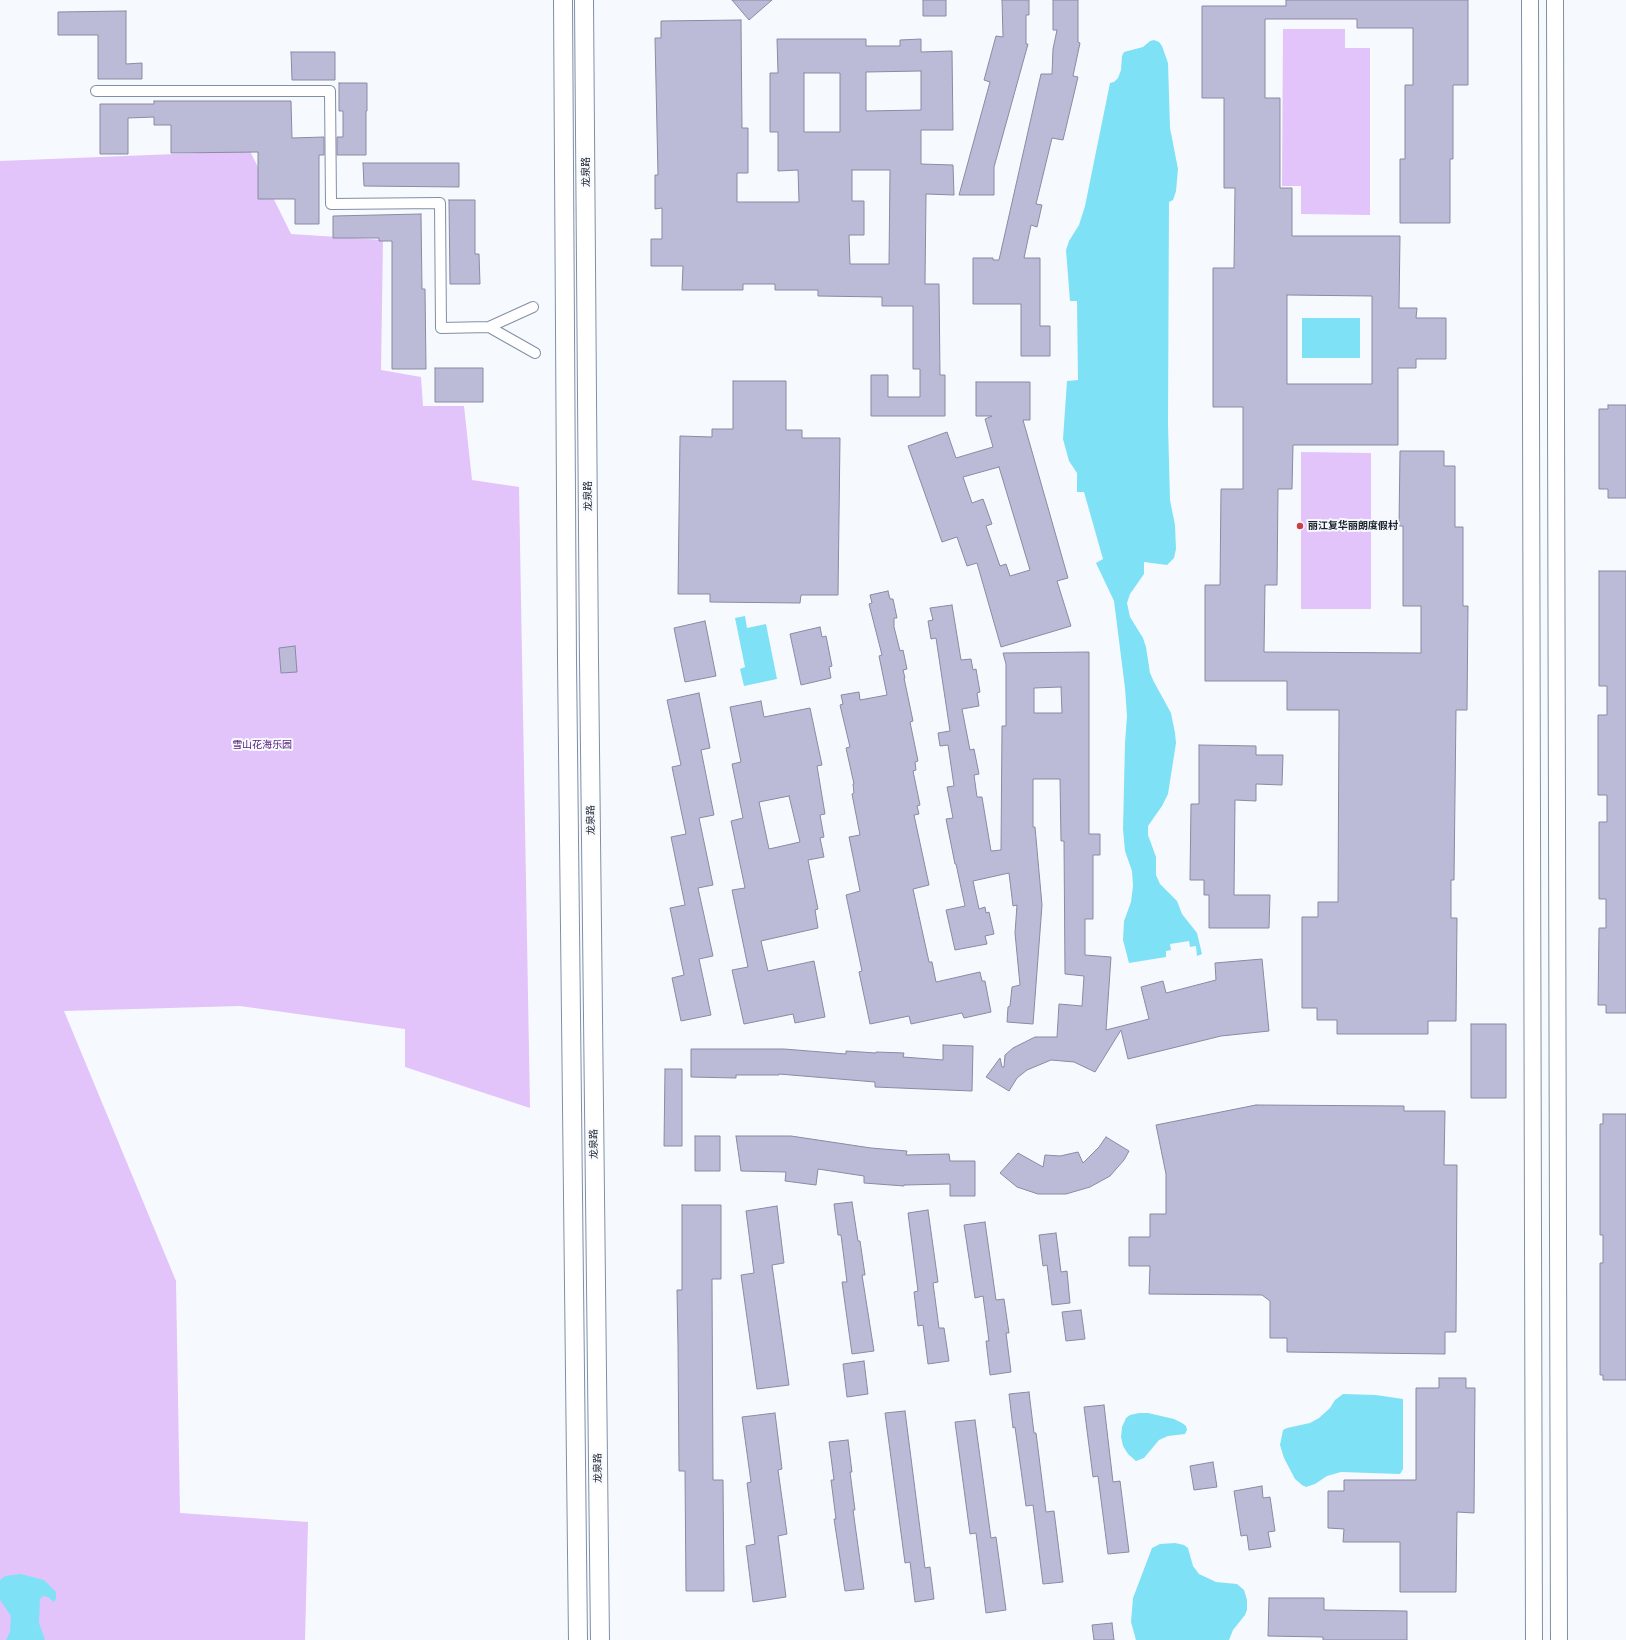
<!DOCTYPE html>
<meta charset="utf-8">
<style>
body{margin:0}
canvas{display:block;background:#f6f9fe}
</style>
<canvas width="1626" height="1640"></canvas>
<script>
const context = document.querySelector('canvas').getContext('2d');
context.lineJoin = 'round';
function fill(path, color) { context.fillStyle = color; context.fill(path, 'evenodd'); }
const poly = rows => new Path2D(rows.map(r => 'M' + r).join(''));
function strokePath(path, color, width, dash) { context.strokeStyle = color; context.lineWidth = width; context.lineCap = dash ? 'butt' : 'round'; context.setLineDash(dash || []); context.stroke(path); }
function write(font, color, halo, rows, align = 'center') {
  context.font = font + ' Raleway,"Noto Sans SC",sans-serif'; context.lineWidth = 4; context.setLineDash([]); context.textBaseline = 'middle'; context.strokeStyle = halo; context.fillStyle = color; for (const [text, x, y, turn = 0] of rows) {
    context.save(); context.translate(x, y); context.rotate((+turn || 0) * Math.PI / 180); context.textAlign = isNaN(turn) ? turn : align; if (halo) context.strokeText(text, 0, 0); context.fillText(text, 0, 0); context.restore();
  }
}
fill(poly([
 [1283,29,1345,29,1345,48,1370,48,1370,215,1301,214,1301,186,1282,186],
 [250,151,291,234,383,240,381,370,421,377,423,406,464,406,472,480,519,487,530,1108,405,1067,405,1029,240,1006,64,1011,176,1281,180,1513,308,1522,305,1640,0,1640,0,161],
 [1301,452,1371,453,1371,609,1301,609]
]), '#e2c4fa');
fill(poly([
 [1154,40,1159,42,1162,46,1168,63,1170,128,1178,169,1176,191,1173,200,1169,202,1168,424,1170,500,1175,525,1176,549,1174,558,1167,565,1144,562,1144,574,1130,594,1127,603,1130,617,1143,638,1146,647,1150,673,1154,682,1171,713,1175,733,1176,743,1168,794,1162,806,1148,826,1148,835,1156,857,1156,875,1160,884,1177,901,1182,914,1197,933,1202,954,1197,956,1196,946,1190,947,1189,941,1170,944,1171,950,1166,951,1166,957,1129,963,1123,940,1124,921,1131,902,1133,886,1132,871,1125,851,1123,829,1125,743,1127,716,1125,688,1114,601,1096,563,1103,559,1084,492,1077,492,1077,473,1069,461,1063,439,1067,381,1078,380,1077,301,1070,301,1066,250,1069,241,1079,225,1085,206,1110,83,1114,82,1118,78,1121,70,1122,56,1124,52,1143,47,1150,41],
 [1302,318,1360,318,1360,358,1302,358],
 [745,616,747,628,766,624,777,679,744,686,740,669,745,667,735,618],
 [1343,1394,1376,1395,1403,1399,1403,1469,1400,1474,1341,1472,1327,1476,1315,1484,1306,1487,1302,1485,1295,1479,1284,1458,1280,1445,1283,1430,1287,1428,1310,1423,1319,1418,1330,1408,1335,1400],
 [1139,1413,1148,1413,1174,1419,1182,1423,1186,1426,1187,1430,1185,1434,1168,1436,1159,1440,1144,1458,1136,1461,1128,1454,1123,1446,1121,1437,1122,1427,1126,1418,1130,1415],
 [1175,1543,1184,1545,1188,1548,1193,1566,1199,1574,1216,1582,1237,1584,1244,1590,1247,1600,1247,1610,1245,1615,1233,1630,1229,1640,1136,1640,1131,1622,1133,1598,1152,1548,1160,1544],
 [21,1574,44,1580,56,1592,56,1599,54,1602,48,1597,43,1596,40,1599,39,1623,45,1640,6,1640,10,1632,11,1616,0,1600,0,1580,5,1576]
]), '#7fe1f6');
const building = poly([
 [732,0,772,0,749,20,732,0],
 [923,0,946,0,946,16,923,16,923,0],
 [1002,0,1029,0,1029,15,1026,15,1026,44,1028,44,994,167,994,195,959,195,990,82,984,80,996,36,1003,37,1002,0],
 [1053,0,1078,0,1078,42,1080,43,1073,76,1078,77,1063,140,1052,138,1036,204,1042,205,1037,227,1031,225,1024,258,1040,258,1040,326,1050,326,1050,356,1021,356,1021,304,973,304,973,258,993,258,993,260,999,260,1041,74,1052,74,1053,49,1057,30,1053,30,1053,0],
 [1286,0,1468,0,1468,85,1453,85,1453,159,1450,159,1450,223,1400,223,1400,159,1405,159,1405,85,1413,85,1413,28,1357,28,1357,19,1265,19,1265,98,1280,98,1280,188,1292,188,1292,236,1400,236,1399,308,1417,308,1416,318,1446,318,1446,359,1416,359,1416,368,1398,368,1398,445,1293,445,1292,489,1278,489,1277,585,1265,585,1264,652,1421,653,1421,606,1403,606,1403,526,1399,526,1400,451,1444,451,1444,466,1455,466,1455,527,1463,527,1463,606,1468,606,1467,710,1456,710,1454,880,1451,880,1451,918,1457,918,1456,1021,1428,1021,1428,1034,1337,1034,1337,1020,1317,1020,1317,1008,1302,1008,1302,917,1318,917,1318,902,1338,902,1339,710,1287,710,1287,681,1205,681,1205,585,1220,585,1221,489,1243,489,1243,407,1213,407,1213,268,1234,268,1235,188,1224,188,1224,98,1202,98,1202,6,1286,6,1286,0],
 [1287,295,1372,296,1372,384,1287,384,1287,295],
 [126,11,126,64,142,63,142,79,98,79,98,35,58,35,58,12,126,11],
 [741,20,742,128,748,128,748,173,737,173,737,202,799,202,798,170,778,171,778,132,770,132,770,73,778,73,777,39,866,39,866,46,900,46,900,40,921,39,921,52,952,51,953,130,921,130,921,164,953,165,954,195,926,194,925,284,939,284,940,375,945,375,945,416,871,416,871,375,888,375,888,397,920,397,920,369,913,369,913,306,882,306,882,297,818,296,818,290,775,290,775,284,743,284,743,290,682,290,683,266,651,266,651,239,662,239,662,208,655,209,655,175,658,175,655,38,661,38,661,21,741,20],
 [921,71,921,110,866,111,866,72,921,71],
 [804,73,840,73,840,132,804,132,804,73],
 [852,170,890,170,889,264,850,264,849,235,864,235,864,201,852,201,852,170],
 [291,52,335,52,335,80,292,80,291,52],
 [339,83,367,83,367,111,366,111,366,155,337,155,337,137,343,137,343,111,339,111,339,83],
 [154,101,291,101,292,138,324,137,324,155,319,155,319,224,295,224,295,199,258,199,258,152,171,153,171,125,154,125,154,117,128,118,128,154,100,154,100,104,154,104,154,101],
 [363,163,459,163,459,187,364,186,363,163],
 [449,200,475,200,475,254,479,254,480,284,450,284,449,200],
 [421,214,422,289,425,289,426,369,392,369,392,241,379,241,379,238,333,238,333,216,421,214],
 [435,368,483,368,483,402,435,402,435,368],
 [733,381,786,381,786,430,802,430,802,438,840,438,838,595,801,595,800,603,710,602,710,594,678,594,680,436,712,437,712,429,733,429,733,381],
 [976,382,1030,382,1030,420,1023,420,1068,578,1057,581,1071,626,1001,647,977,563,967,566,957,537,942,542,908,446,947,432,956,458,993,447,985,419,992,416,976,416,976,382],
 [999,467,1030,570,1010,576,1006,564,1000,566,986,526,992,524,983,499,972,503,963,477,999,467],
 [1608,405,1626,405,1626,498,1608,498,1608,489,1599,489,1599,409,1608,409,1608,405],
 [1599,571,1626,571,1626,1013,1606,1013,1606,1005,1598,1005,1599,928,1606,928,1606,899,1599,899,1599,822,1607,822,1607,795,1598,795,1598,715,1607,715,1607,686,1599,686,1599,571],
 [888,591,890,599,893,599,897,618,894,618,894,627,900,651,903,650,907,669,903,670,905,678,904,678,913,721,910,722,918,761,915,762,916,770,913,771,920,805,917,806,919,814,914,815,929,885,913,889,929,962,932,962,936,982,980,972,982,981,985,981,991,1012,964,1018,962,1013,911,1024,909,1016,870,1024,859,972,862,971,846,895,860,891,849,837,860,835,852,794,854,793,853,784,854,784,846,748,850,747,840,705,843,704,841,695,859,692,860,700,887,695,879,656,882,655,869,604,872,603,870,595,888,591],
 [952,605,961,660,971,659,973,670,976,669,980,692,977,693,979,706,962,709,970,750,974,749,979,774,974,775,977,797,982,797,991,851,1001,850,1002,726,1006,726,1006,664,1003,653,1089,652,1089,834,1100,834,1100,855,1093,855,1093,919,1085,919,1085,955,1111,957,1106,1030,1149,1019,1141,987,1163,981,1166,993,1216,980,1215,963,1262,959,1269,1031,1221,1036,1128,1059,1121,1030,1095,1072,1074,1062,1051,1060,1027,1070,1017,1078,1009,1091,986,1077,1000,1058,1002,1067,1004,1067,1005,1055,1013,1048,1035,1037,1057,1037,1059,1004,1082,1006,1084,976,1065,974,1064,841,1061,841,1060,779,1033,779,1033,827,1035,827,1042,905,1033,1024,1007,1022,1008,1007,1010,1006,1012,987,1020,985,1015,933,1017,905,1013,906,1009,873,973,881,979,909,985,907,986,913,989,912,994,934,985,936,987,944,955,950,946,910,965,906,956,864,955,864,946,819,953,818,947,787,954,786,948,745,940,746,938,733,950,731,936,638,931,639,928,621,933,620,930,608,952,605],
 [1061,687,1062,713,1034,713,1034,688,1061,687],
 [705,621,716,676,685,682,674,628,705,621],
 [820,627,822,637,826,636,832,666,829,667,831,678,801,685,790,634,820,627],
 [295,646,297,672,281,673,279,648,295,646],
 [699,693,710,748,701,750,714,815,699,818,713,885,698,888,713,956,699,959,711,1015,681,1021,672,978,684,975,670,908,685,905,671,837,686,834,672,767,681,765,667,700,699,693],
 [761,701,764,717,810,708,822,765,817,766,825,814,820,815,824,837,820,838,824,857,808,860,818,909,815,910,818,928,761,941,768,971,814,961,825,1017,795,1023,793,1014,744,1024,732,970,748,967,732,890,745,888,731,821,743,818,732,764,741,762,730,707,761,701],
 [789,796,800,842,769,849,759,802,789,796],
 [1199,745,1256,746,1256,755,1283,755,1282,785,1256,784,1256,801,1235,800,1234,895,1270,895,1269,928,1209,928,1209,895,1204,895,1204,880,1190,880,1191,804,1199,804,1199,745],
 [1471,1024,1506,1024,1506,1098,1471,1098,1471,1024],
 [943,1045,973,1046,972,1091,875,1087,875,1082,779,1074,779,1075,736,1075,736,1078,691,1077,691,1049,784,1049,846,1054,846,1051,876,1053,876,1052,904,1053,903,1057,943,1060,943,1045],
 [665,1069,682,1069,682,1146,664,1146,665,1069],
 [1256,1105,1404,1106,1404,1111,1445,1111,1444,1165,1457,1165,1456,1332,1445,1332,1445,1354,1287,1352,1287,1338,1270,1338,1270,1301,1262,1295,1149,1294,1150,1266,1129,1266,1129,1237,1150,1237,1150,1214,1166,1214,1166,1174,1156,1125,1256,1105],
 [1603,1114,1626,1114,1626,1380,1603,1380,1603,1375,1600,1375,1600,1263,1603,1263,1603,1235,1600,1235,1600,1124,1603,1124,1603,1114],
 [695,1136,720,1136,720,1171,695,1171,695,1136],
 [736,1136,791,1136,871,1148,907,1151,906,1155,949,1154,950,1161,975,1161,975,1196,950,1196,950,1184,904,1185,904,1186,864,1183,864,1176,818,1169,816,1185,785,1181,786,1172,741,1171,736,1136],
 [1106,1137,1129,1151,1124,1160,1110,1176,1090,1187,1066,1194,1038,1194,1017,1187,1000,1173,1018,1153,1043,1167,1045,1155,1060,1156,1078,1152,1083,1163,1099,1147,1106,1137],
 [852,1202,858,1241,860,1241,865,1275,862,1275,874,1351,852,1354,842,1282,847,1282,841,1235,838,1235,834,1204,852,1202],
 [682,1205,721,1205,721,1279,712,1279,713,1480,723,1480,724,1591,686,1591,685,1471,679,1471,678,1344,677,1290,682,1290,682,1205],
 [777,1206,784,1263,772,1265,789,1385,757,1389,741,1275,754,1273,746,1211,777,1206],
 [928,1210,938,1282,933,1283,939,1328,944,1328,949,1361,928,1364,923,1325,918,1326,914,1292,918,1291,908,1213,928,1210],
 [985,1222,996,1300,1004,1299,1009,1333,1006,1333,1011,1372,990,1375,986,1341,989,1341,983,1296,975,1298,964,1225,985,1222],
 [1056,1233,1061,1272,1067,1271,1070,1303,1052,1305,1047,1265,1043,1266,1039,1235,1056,1233],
 [1081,1310,1085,1339,1066,1341,1062,1312,1081,1310],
 [864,1361,868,1394,847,1397,843,1364,864,1361],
 [1439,1378,1466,1378,1466,1388,1475,1388,1474,1513,1457,1512,1456,1592,1400,1592,1400,1542,1343,1542,1344,1529,1328,1528,1328,1491,1344,1491,1344,1480,1416,1480,1416,1388,1439,1388,1439,1378],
 [1029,1392,1034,1433,1036,1433,1046,1512,1054,1511,1063,1582,1043,1584,1033,1505,1026,1506,1015,1427,1013,1428,1009,1394,1029,1392],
 [1104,1405,1113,1482,1120,1481,1129,1552,1108,1554,1098,1476,1093,1477,1084,1407,1104,1405],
 [905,1411,925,1568,930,1567,934,1599,915,1602,910,1562,905,1563,885,1413,905,1411],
 [775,1413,782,1469,778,1470,787,1534,778,1536,786,1597,753,1602,746,1546,755,1544,747,1483,751,1482,742,1417,775,1413],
 [975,1420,991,1538,996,1537,1006,1610,986,1613,976,1533,970,1534,955,1422,975,1420],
 [848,1440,852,1472,850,1472,855,1510,853,1510,864,1589,845,1591,834,1519,836,1519,831,1480,834,1480,829,1442,848,1440],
 [1213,1462,1217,1487,1194,1490,1190,1466,1213,1462],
 [1262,1486,1263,1498,1270,1497,1275,1531,1268,1532,1271,1547,1249,1550,1247,1535,1241,1536,1234,1491,1262,1486],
 [1269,1598,1324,1598,1324,1610,1407,1611,1407,1640,1323,1640,1323,1637,1268,1636,1269,1598],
 [1112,1623,1114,1640,1094,1640,1092,1625,1112,1623]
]);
fill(building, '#bcbbd7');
strokePath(building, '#8a8aa4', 1);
const pedestrian = poly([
 [96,91,330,91,331,204,440,203,441,328,489,327],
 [533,307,489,327,535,353]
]);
const tertiary = poly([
 [1530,0,1534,1640],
 [1555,0,1559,1640]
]);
const secondary = poly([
 [563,0,567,660,578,1640],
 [584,0,589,660,600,1640]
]);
strokePath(pedestrian, '#818fa6', 12);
strokePath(tertiary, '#818fa6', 18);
strokePath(secondary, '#818fa6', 20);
strokePath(pedestrian, '#fff', 10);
strokePath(tertiary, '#fff', 16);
strokePath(secondary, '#fff', 18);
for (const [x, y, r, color] of [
 [1300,526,4,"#ce3f45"]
]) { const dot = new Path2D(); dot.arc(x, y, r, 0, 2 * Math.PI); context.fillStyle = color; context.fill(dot); strokePath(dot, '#f6f9fe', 1.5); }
write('10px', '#1f252e', '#f6f9fe', [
 ["龙泉路",586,172,-90],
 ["龙泉路",588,496,-90],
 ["龙泉路",591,820,-91],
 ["龙泉路",594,1144,-91],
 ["龙泉路",598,1468,-91]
]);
write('bold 10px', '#1f252e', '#f6f9fe', [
 ["丽江复华丽朗度假村",1308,526]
], 'left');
write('10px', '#561b78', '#f6f9fe', [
 ["雪山花海乐园",262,745]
]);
</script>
